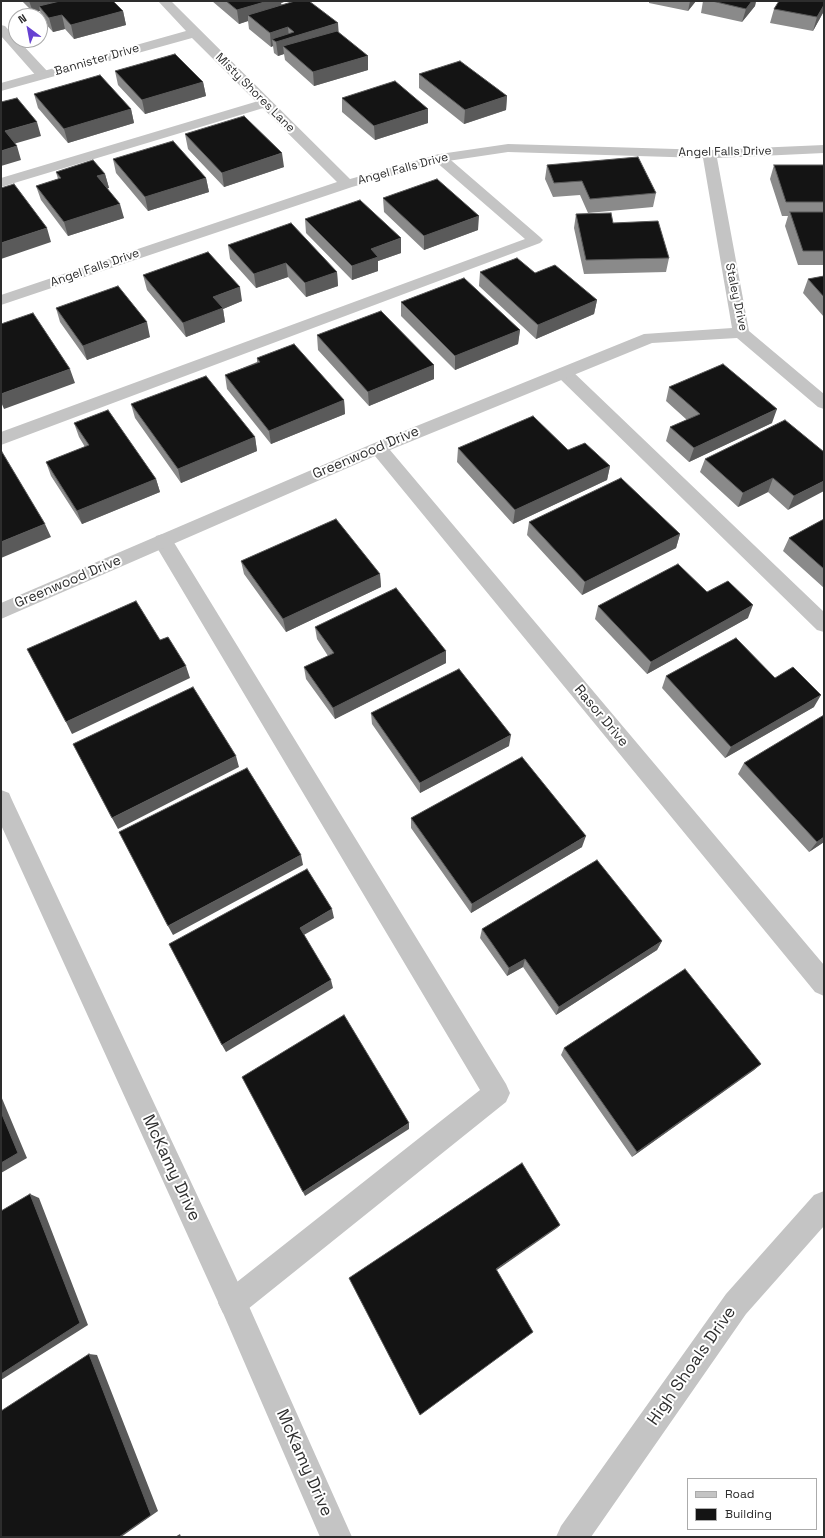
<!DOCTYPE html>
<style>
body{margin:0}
#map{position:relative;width:825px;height:1538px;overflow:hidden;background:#fff;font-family:"Space Grotesk",sans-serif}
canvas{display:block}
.frame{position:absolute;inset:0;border:2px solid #2d2d2d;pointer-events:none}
.legend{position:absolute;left:687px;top:1478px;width:130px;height:52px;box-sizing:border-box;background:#fff;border:1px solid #ababab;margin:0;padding:5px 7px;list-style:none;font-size:12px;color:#2d2d2d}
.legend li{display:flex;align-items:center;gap:8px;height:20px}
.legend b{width:20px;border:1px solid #ababab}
.north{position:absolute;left:8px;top:8px;width:40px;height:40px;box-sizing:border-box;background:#fff;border:1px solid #ababab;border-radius:50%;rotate:328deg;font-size:11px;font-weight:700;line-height:16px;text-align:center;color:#2d2d2d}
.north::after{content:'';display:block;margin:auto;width:14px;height:18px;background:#6641d1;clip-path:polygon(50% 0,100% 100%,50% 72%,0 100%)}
</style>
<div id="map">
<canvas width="825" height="1538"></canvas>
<div class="frame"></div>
<ul class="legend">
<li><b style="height:5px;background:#c4c4c4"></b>Road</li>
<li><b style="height:11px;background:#141414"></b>Building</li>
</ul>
<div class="north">N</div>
</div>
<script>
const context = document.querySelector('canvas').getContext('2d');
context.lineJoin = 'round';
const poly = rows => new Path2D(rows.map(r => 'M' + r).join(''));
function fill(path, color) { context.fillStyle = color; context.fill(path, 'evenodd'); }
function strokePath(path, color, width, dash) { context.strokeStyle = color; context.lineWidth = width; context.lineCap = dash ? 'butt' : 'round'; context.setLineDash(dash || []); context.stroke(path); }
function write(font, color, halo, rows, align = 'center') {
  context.font = font + ' "Space Grotesk",sans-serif'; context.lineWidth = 4; context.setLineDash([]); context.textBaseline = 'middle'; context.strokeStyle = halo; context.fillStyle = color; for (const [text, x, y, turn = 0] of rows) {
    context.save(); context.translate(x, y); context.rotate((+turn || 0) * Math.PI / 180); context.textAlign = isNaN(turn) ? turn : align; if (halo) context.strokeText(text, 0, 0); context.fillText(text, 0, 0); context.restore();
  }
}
fill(poly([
 [1,25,5,26,48,72,49,75,48,78,38,78,1,36,1,25],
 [265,99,270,100,272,103,270,106,1,187,1,178,265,99],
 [440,154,445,155,540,237,543,240,540,243,1,445,1,432,525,239,435,161,433,158,435,155,440,154],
 [564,368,570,369,824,612,824,632,817,630,558,377,556,373,558,369,564,368],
 [163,534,170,536,506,1084,510,1093,506,1102,243,1313,233,1318,223,1313,218,1303,223,1293,480,1090,156,546,154,541,156,536,163,534]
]), '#c4c4c4');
fill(poly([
 [158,1,171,1,350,179,440,154,508,144,709,150,824,145,824,153,717,158,749,331,824,394,824,409,818,407,737,338,652,343,390,450,824,965,824,996,815,992,375,456,1,619,1,603,372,444,644,334,732,328,703,158,508,152,441,162,352,187,1,305,1,295,337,182,192,38,1,91,1,83,186,31,158,1],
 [1,790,9,793,12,800,243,1293,352,1537,320,1537,223,1313,1,825,1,790]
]), '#c4c4c4');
fill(poly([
 [824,1191,824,1226,746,1314,591,1537,556,1537,561,1526,726,1294,814,1195,824,1191]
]), '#c4c4c4');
fill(poly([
 [22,1,113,1,123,11,126,25,74,39,65,29,53,32,42,20,40,11,33,12],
 [212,1,284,1,284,2,281,3,282,5,338,32,368,70,314,86,285,60,284,54,278,56,274,53,273,46,271,47,249,29,248,21,239,24],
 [649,1,696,1,688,11,649,3],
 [703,1,756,1,755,6,742,22,701,13],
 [824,1,824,11,813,31,770,23,774,9],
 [115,71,203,82,206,96,145,114,118,85],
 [419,74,507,96,506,110,464,124,419,88],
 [34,94,131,109,134,123,68,143,38,108],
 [342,98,428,123,375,140,342,112],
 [185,134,284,167,224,187,188,149],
 [113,159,206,178,209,192,148,211,116,173],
 [547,165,656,193,653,207,588,213,580,195,553,197,545,179],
 [774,165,824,165,824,265,798,265,785,226,788,216,782,216,770,179],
 [56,172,105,174,109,188,107,188,124,218,68,236,41,200,36,186,58,179],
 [383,198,478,230,424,250,384,212],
 [576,214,613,223,669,258,666,272,584,274,574,228],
 [305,219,401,253,378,261,378,271,352,280,306,233],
 [228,245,337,272,338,286,306,297,288,277,256,288,230,259],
 [480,272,535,273,597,300,594,314,536,339,479,286],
 [143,275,242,301,223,309,225,322,186,337,147,290],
 [824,276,824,317,803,293,808,279],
 [401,302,520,330,518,344,455,370,401,316],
 [56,308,150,337,87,360,60,322],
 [317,335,434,365,434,379,369,406,318,350],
 [257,358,344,400,345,414,271,444,227,389,225,375,257,362],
 [669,387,772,423,689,462,666,441,670,427,687,420,666,401],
 [131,404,255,437,257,451,181,483,135,418],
 [74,423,156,479,160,492,82,524,51,476,46,462,85,447,79,437],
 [458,448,568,450,610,466,607,480,513,524,457,462],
 [824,452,788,510,768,492,738,507,700,472,705,459],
 [824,519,824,588,783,551,789,538],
 [529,522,680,534,676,548,582,595,527,535],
 [241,561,380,574,381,587,286,632,244,574],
 [707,592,748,618,647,674,595,619,598,606],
 [315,627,446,651,446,663,335,719,306,679,304,667,328,656,317,639],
 [666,676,775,678,814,707,725,758,662,688],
 [371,713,509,746,420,793,372,724],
 [744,763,824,842,809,852,738,774],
 [411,818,582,847,471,913,411,828],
 [482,929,662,941,657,950,556,1015,523,967,507,976,480,938],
 [564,1048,761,1064,754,1070,632,1157,561,1055]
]), '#8a8a8a');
fill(poly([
 [29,1,76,1,39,6,40,11,33,12],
 [268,1,284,1,284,2,281,3,282,11,248,15,248,21,239,24,237,10],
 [690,1,696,1,688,11],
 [752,1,756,1,755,6,742,22,746,9],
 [824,5,824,11,813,31,817,17],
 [123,11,126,25,74,39,71,25],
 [62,15,65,29,53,32,49,18],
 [338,23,339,37,283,46,284,54,278,56,276,42,272,39,273,46,271,47,270,33,288,27,289,38],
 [368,56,368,70,314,86,313,72],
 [203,82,206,96,145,114,142,100],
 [507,96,506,110,464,124,465,110],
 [131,109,134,123,68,143,64,129],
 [428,109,428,123,375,140,374,126],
 [37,122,41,136,10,145,5,131],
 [17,146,21,160,1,166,1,151],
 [282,153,284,167,224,187,222,173],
 [105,174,109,188,101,190,97,176],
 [206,178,209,192,148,211,145,197],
 [120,204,124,218,68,236,64,222],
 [479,216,478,230,424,250,424,236],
 [47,228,51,242,1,259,1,243],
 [401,238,401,253,378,261,378,271,352,280,352,266,371,249],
 [286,263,288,277,256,288,254,274],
 [337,272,338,286,306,297,305,283],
 [240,287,242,301,223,309,225,322,186,337,183,323,213,297],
 [597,300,594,314,536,339,538,325],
 [147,322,150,337,87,360,83,346],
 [520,330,518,344,455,370,455,356],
 [434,365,434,379,369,406,368,392],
 [70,369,75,383,4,409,1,402,1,394],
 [344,400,345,414,271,444,269,431],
 [777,409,772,423,689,462,694,448],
 [255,437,257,451,181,483,178,469],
 [610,466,607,480,513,524,515,510],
 [773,478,768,492,738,507,743,493],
 [156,479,160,492,82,524,77,511],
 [824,481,824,491,788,510,794,496],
 [45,524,51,537,1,558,1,542],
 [680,534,676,548,582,595,585,582],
 [380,574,381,587,286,632,283,619],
 [753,605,748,618,647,674,651,662],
 [446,651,446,663,335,719,333,708],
 [186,666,190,678,72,734,66,722],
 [821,695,814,707,725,758,731,747],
 [511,735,509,746,420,793,420,783],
 [236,756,239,767,118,829,112,818],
 [586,836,582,847,471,913,472,904],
 [824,837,824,842,809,852,817,842],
 [301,855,303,865,173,935,168,926],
 [332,909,334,918,302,936,300,928],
 [662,941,657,950,556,1015,559,1007],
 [525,959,523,967,507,976,509,968],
 [331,980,333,988,226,1052,222,1045],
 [761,1064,754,1070,632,1157,637,1152],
 [1,1096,27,1158,1,1173],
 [409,1123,409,1129,305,1196,303,1192],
 [30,1194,39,1198,88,1325,1,1380,1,1374],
 [560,1225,557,1228,494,1272,496,1269],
 [89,1354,97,1355,158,1511,121,1537,119,1537],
 [180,1534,181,1537,175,1537]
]), '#5a5a5a');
const building = poly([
 [60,1,113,1,123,11,71,25,62,15,49,18,39,6,60,1],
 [226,1,268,1,237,10,226,1],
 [295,1,309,1,338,23,276,42,272,39,294,32,288,27,270,33,248,15,295,1],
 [712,1,752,1,746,9,712,1],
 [779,1,824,1,824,5,817,17,774,9,779,1],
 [337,31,368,56,313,72,283,46,337,31],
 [175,54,203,82,142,100,115,71,175,54],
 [460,61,507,96,465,110,419,74,460,61],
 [100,75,131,109,64,129,34,94,100,75],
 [395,81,428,109,374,126,342,98,395,81],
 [17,98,37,122,5,131,17,146,1,151,1,102,17,98],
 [244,116,282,153,222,173,185,134,244,116],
 [173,141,206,178,145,197,113,159,173,141],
 [638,157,656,193,590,199,582,181,554,183,547,165,638,157],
 [93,160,105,174,97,176,120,204,64,222,36,186,61,178,56,172,93,160],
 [774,165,824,165,824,202,786,202,774,165],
 [437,179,479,216,424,236,383,198,437,179],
 [14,184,47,228,1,243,1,188,14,184],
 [360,200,401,238,371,249,378,257,352,266,305,219,360,200],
 [790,212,824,212,824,251,803,251,790,212],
 [611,213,613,223,658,221,669,258,586,260,576,214,611,213],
 [291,223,337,272,305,283,286,263,254,274,228,245,291,223],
 [208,252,240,287,213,297,223,308,183,323,143,275,208,252],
 [517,258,535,273,555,265,597,300,538,325,480,272,517,258],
 [824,276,824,297,808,279,824,276],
 [464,278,520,330,455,356,401,302,464,278],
 [118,286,147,322,83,346,56,308,118,286],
 [381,311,434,365,368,392,317,335,381,311],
 [33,313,70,369,1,394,1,324,33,313],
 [294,344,344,400,269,431,225,375,260,362,257,358,294,344],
 [723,364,777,409,694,448,670,427,700,414,669,387,723,364],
 [206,376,255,437,178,469,131,404,206,376],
 [108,410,156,479,77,511,46,462,89,445,74,423,108,410],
 [533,416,568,450,585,443,610,466,515,510,458,448,533,416],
 [785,420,824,452,824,481,794,496,773,478,743,493,705,459,785,420],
 [2,452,45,524,1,542,1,453,2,452],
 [621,478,680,534,585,582,529,522,621,478],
 [336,519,380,574,283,619,241,561,336,519],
 [824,519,824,569,789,538,824,519],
 [678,564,707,592,728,581,753,605,651,662,598,606,678,564],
 [396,588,446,651,333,708,304,667,334,653,315,627,396,588],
 [136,601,160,640,168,637,186,666,66,722,27,649,136,601],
 [736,638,775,678,793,667,821,695,731,747,666,676,736,638],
 [459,669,511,735,420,783,371,713,459,669],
 [193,687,236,756,112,818,73,744,193,687],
 [824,715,824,837,817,842,744,763,824,715],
 [522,757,586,836,472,904,411,818,522,757],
 [247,768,301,855,168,926,119,832,247,768],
 [597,860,662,941,559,1007,525,959,509,968,482,929,597,860],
 [307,869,332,909,300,928,331,980,222,1045,169,944,307,869],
 [685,969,761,1064,637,1152,564,1048,685,969],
 [344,1015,409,1123,303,1192,242,1077,344,1015],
 [1,1112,18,1153,1,1163,1,1112],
 [522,1163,560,1225,496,1269,533,1332,420,1415,349,1278,522,1163],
 [30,1194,80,1323,1,1374,1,1211,30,1194],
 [89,1354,151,1515,119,1537,1,1537,1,1411,89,1354]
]);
fill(building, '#141414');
strokePath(building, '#5a5a5a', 1);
write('12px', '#2d2d2d', '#fff', [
 ["Bannister Drive",97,60,-16],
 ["Misty Shores Lane",255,93,45],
 ["Angel Falls Drive",725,152,-1],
 ["Angel Falls Drive",403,169,-15],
 ["Angel Falls Drive",95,268,-19],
 ["Staley Drive",736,297,78]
]);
write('14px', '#2d2d2d', '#fff', [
 ["Greenwood Drive",366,453,-23],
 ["Greenwood Drive",68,582,-23],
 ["Rasor Drive",601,716,50]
]);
write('17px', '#2d2d2d', '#fff', [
 ["McKamy Drive",171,1168,65],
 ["High Shoals Drive",692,1366,-55],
 ["McKamy Drive",304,1463,66]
]);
</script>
